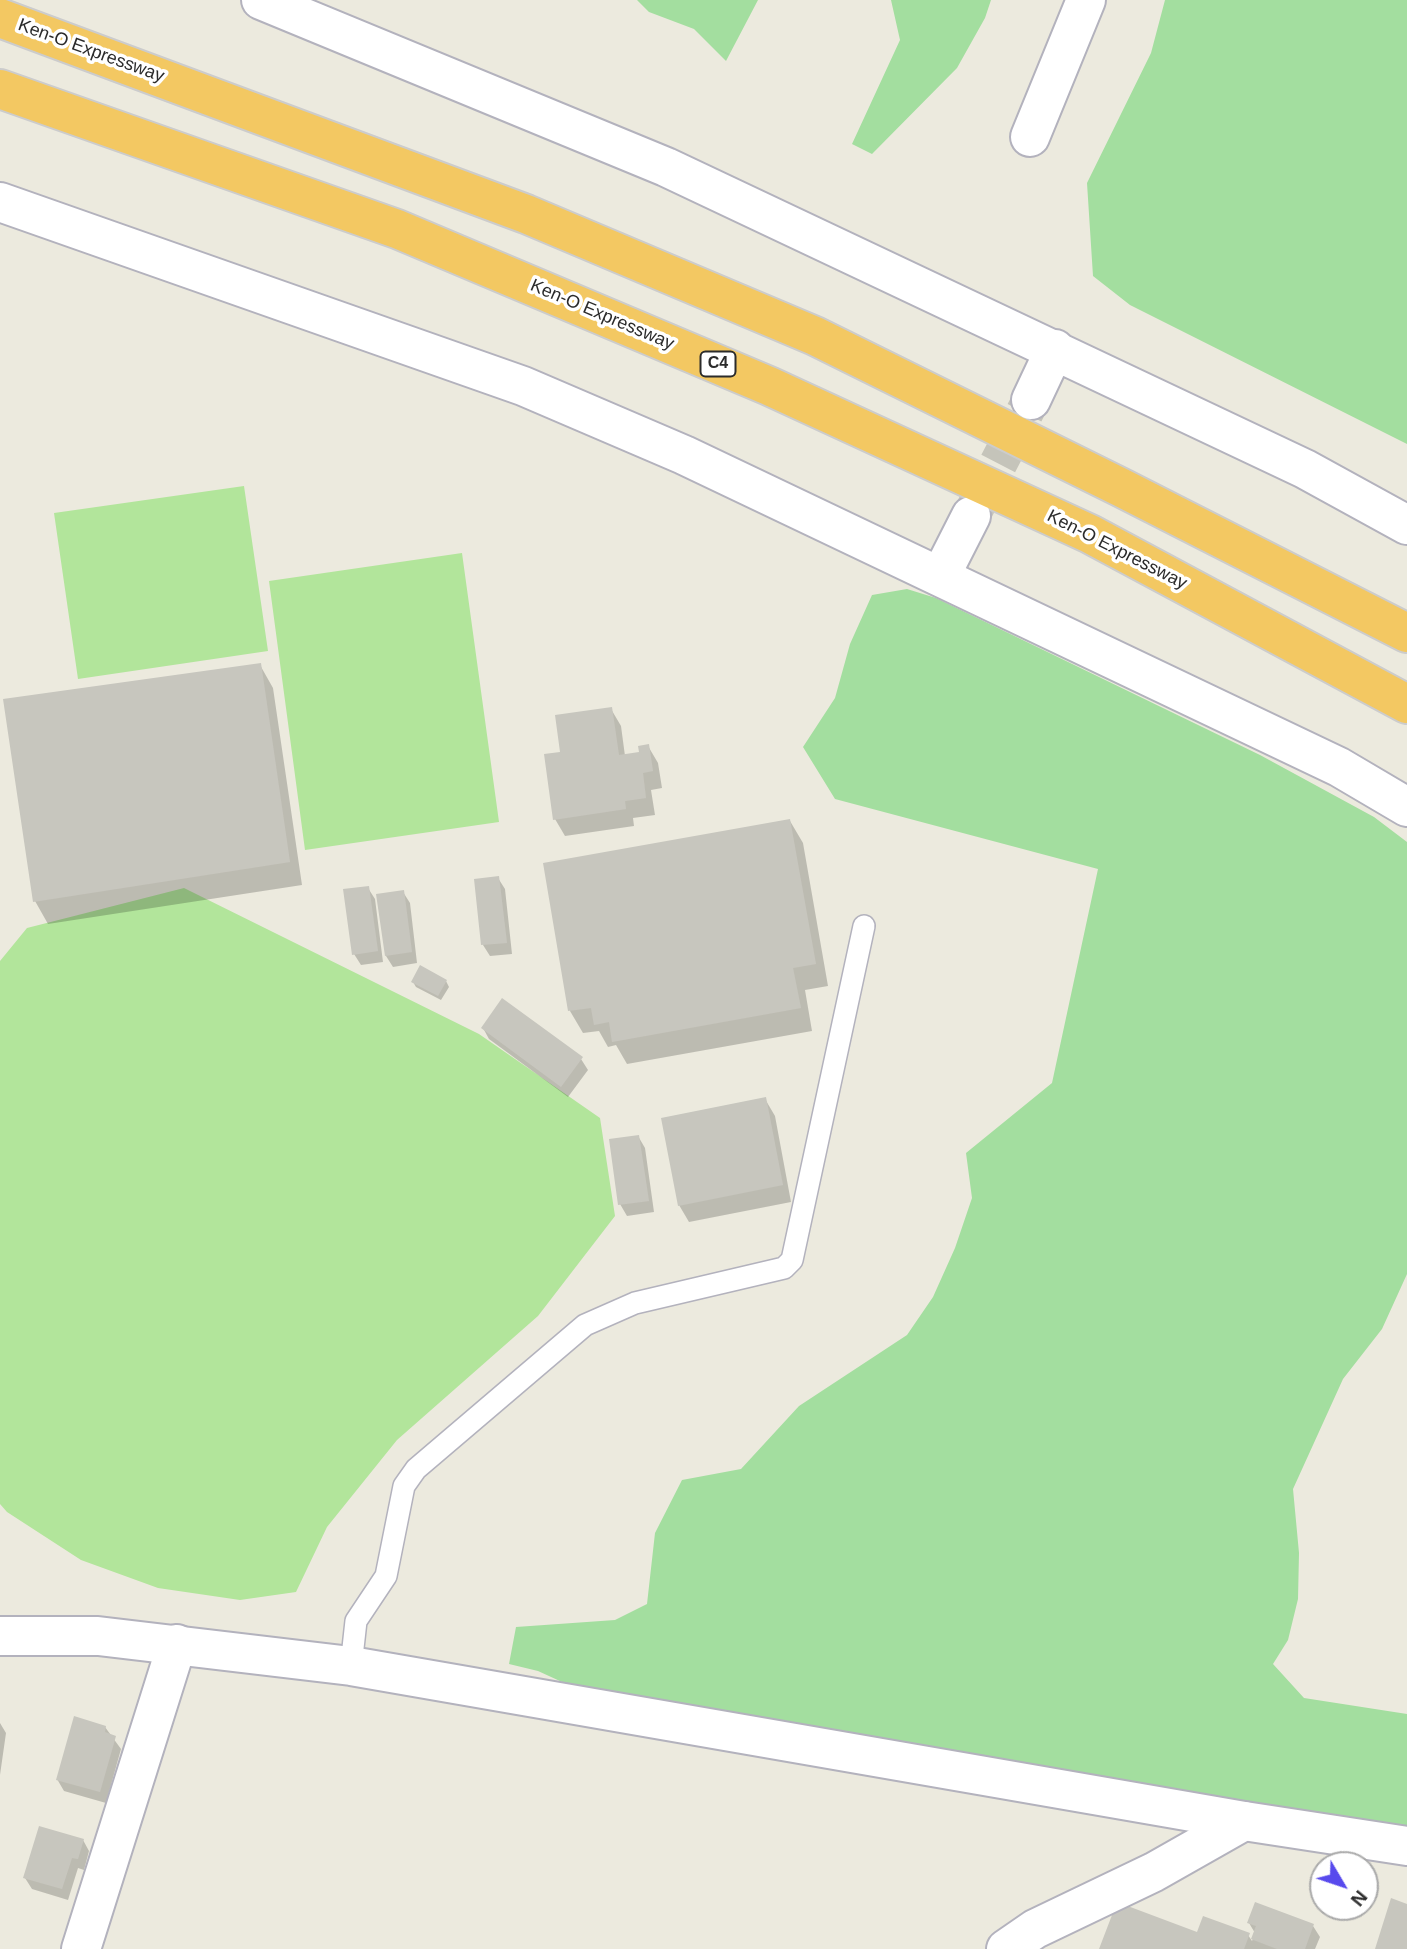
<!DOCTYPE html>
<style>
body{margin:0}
#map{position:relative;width:1407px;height:1949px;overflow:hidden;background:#eceade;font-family:Arial,sans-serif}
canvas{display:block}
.north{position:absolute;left:1309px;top:1851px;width:70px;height:70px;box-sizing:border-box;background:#fff;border:2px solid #aaa;border-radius:50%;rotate:129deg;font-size:19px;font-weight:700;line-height:28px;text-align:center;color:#2b2b2b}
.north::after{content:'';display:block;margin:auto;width:24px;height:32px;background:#584aed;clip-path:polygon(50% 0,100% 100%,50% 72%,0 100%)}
</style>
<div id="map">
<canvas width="1407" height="1949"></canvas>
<div class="north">N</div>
</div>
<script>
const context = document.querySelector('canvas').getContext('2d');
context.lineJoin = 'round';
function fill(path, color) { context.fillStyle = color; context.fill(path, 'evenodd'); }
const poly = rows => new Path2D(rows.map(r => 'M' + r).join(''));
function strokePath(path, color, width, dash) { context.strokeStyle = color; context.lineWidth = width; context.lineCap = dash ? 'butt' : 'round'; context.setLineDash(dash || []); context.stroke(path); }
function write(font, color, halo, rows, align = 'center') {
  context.font = font + ' Arial,sans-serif'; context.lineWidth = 7; context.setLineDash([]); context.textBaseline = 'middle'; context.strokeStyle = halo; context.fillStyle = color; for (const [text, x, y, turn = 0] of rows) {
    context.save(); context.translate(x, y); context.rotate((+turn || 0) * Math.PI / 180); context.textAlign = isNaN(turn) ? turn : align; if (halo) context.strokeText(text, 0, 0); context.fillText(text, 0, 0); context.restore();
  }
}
fill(poly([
 [637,0,758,0,726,61,694,29,649,12],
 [891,0,991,0,985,18,957,68,872,154,852,144,900,40],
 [1165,0,1407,0,1407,444,1130,305,1093,276,1087,183,1151,53],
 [907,589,936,598,1260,755,1374,817,1407,842,1407,1274,1382,1329,1343,1379,1293,1489,1299,1553,1298,1599,1288,1640,1273,1664,1304,1698,1407,1714,1407,1834,573,1687,538,1671,509,1664,516,1627,615,1620,647,1604,655,1533,682,1480,741,1469,799,1406,907,1335,933,1297,955,1248,972,1198,966,1153,1052,1083,1098,869,835,799,803,747,835,698,850,644,872,595]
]), '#a3de9f');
fill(poly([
 [244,486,268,651,78,679,54,513],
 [462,553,499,822,305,850,269,581],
 [184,888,479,1034,600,1118,615,1216,538,1316,397,1440,327,1527,296,1592,240,1600,158,1588,81,1560,7,1512,0,1504,0,961,27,928]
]), '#b2e59b');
fill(poly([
 [260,665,273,688,302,885,48,924,35,901],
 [611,709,621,726,625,756,641,753,648,746,658,763,662,788,651,790,655,815,633,818,634,826,565,836,555,819,562,754],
 [790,821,803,843,828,986,805,990,812,1031,627,1064,616,1045,608,1047,599,1031,583,1033,570,1011,545,864],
 [498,878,505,889,512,954,490,956,483,945],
 [368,888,375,899,383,962,361,965,354,954],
 [403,892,410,903,417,963,393,967,386,956,378,895],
 [446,981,449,987,441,1000,416,987,413,982],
 [483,1028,581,1059,588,1070,568,1097,489,1039],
 [765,1099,775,1116,791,1202,689,1222,679,1205],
 [638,1136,645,1148,654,1212,627,1216,620,1204],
 [0,1723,6,1733,0,1775],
 [105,1727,121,1749,106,1803,64,1791,57,1779],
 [83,1840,89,1851,84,1870,78,1868,68,1900,32,1889,25,1878],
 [1249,1923,1313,1926,1320,1937,1315,1949,1101,1949,1198,1934,1248,1935,1252,1941,1255,1933]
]), '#0003');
fill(poly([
 [261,663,290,862,33,902,3,699],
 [612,707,619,755,639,752,638,746,649,744,653,771,643,773,646,798,625,801,626,809,553,820,544,754,560,752,555,715],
 [790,819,816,964,793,968,801,1008,612,1042,609,1022,594,1025,591,1008,568,1011,543,863],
 [499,876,507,943,481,945,474,879],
 [369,886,378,951,352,955,343,889],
 [404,890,412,952,385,956,376,894],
 [420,965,447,980,438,996,411,982],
 [502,998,583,1057,561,1087,481,1028],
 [766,1097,783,1185,678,1206,661,1118],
 [639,1135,649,1201,618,1205,609,1139],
 [74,1716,106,1726,105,1732,116,1736,100,1792,56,1780],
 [39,1826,84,1839,78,1859,72,1858,62,1889,23,1878],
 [1391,1898,1407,1904,1407,1949,1375,1949],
 [1117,1902,1197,1932,1203,1916,1250,1933,1244,1949,1099,1949],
 [1255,1902,1314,1924,1305,1949,1277,1949,1251,1939,1256,1926,1247,1923]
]), '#c7c6be');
strokePath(poly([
 [972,514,1028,406]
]), '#c5c4ba', 38, [38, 19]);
const lane = poly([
 [351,1666,356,1621,386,1576,404,1486,416,1469,585,1325,635,1303,784,1268,792,1260,864,926]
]);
const street = poly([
 [261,0,666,167,1305,469,1407,525],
 [1030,137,1086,0],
 [1031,400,1055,349],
 [941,575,971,516],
 [81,1949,177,1644],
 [1006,1949,1035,1929,1154,1872,1244,1821]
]);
const secondary = poly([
 [0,202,523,386,684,455,1339,767,1407,807],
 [0,1636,98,1636,351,1666,1244,1821,1407,1846]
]);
const highway = poly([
 [0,18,526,214,815,336,1122,488,1407,633],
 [0,89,397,229,769,386,1090,534,1407,704]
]);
strokePath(lane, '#b3b2bd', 24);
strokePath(street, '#b3b2bd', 42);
strokePath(secondary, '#b3b2bd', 42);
strokePath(highway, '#ccc', 42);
strokePath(lane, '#fff', 21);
strokePath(street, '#fff', 38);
strokePath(secondary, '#fff', 38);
strokePath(highway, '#f3c862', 38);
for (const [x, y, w] of [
 [718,364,35]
]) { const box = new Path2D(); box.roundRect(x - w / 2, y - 12.5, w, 25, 5); context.fillStyle = '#fff'; context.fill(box); strokePath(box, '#2b2b2b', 2); }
write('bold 16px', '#2b2b2b', null, [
 ["C4",718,364]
]);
write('18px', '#2b2b2b', '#fff', [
 ["Ken-O Expressway",91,51,20],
 ["Ken-O Expressway",602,315,23],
 ["Ken-O Expressway",1117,550,27]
]);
</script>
